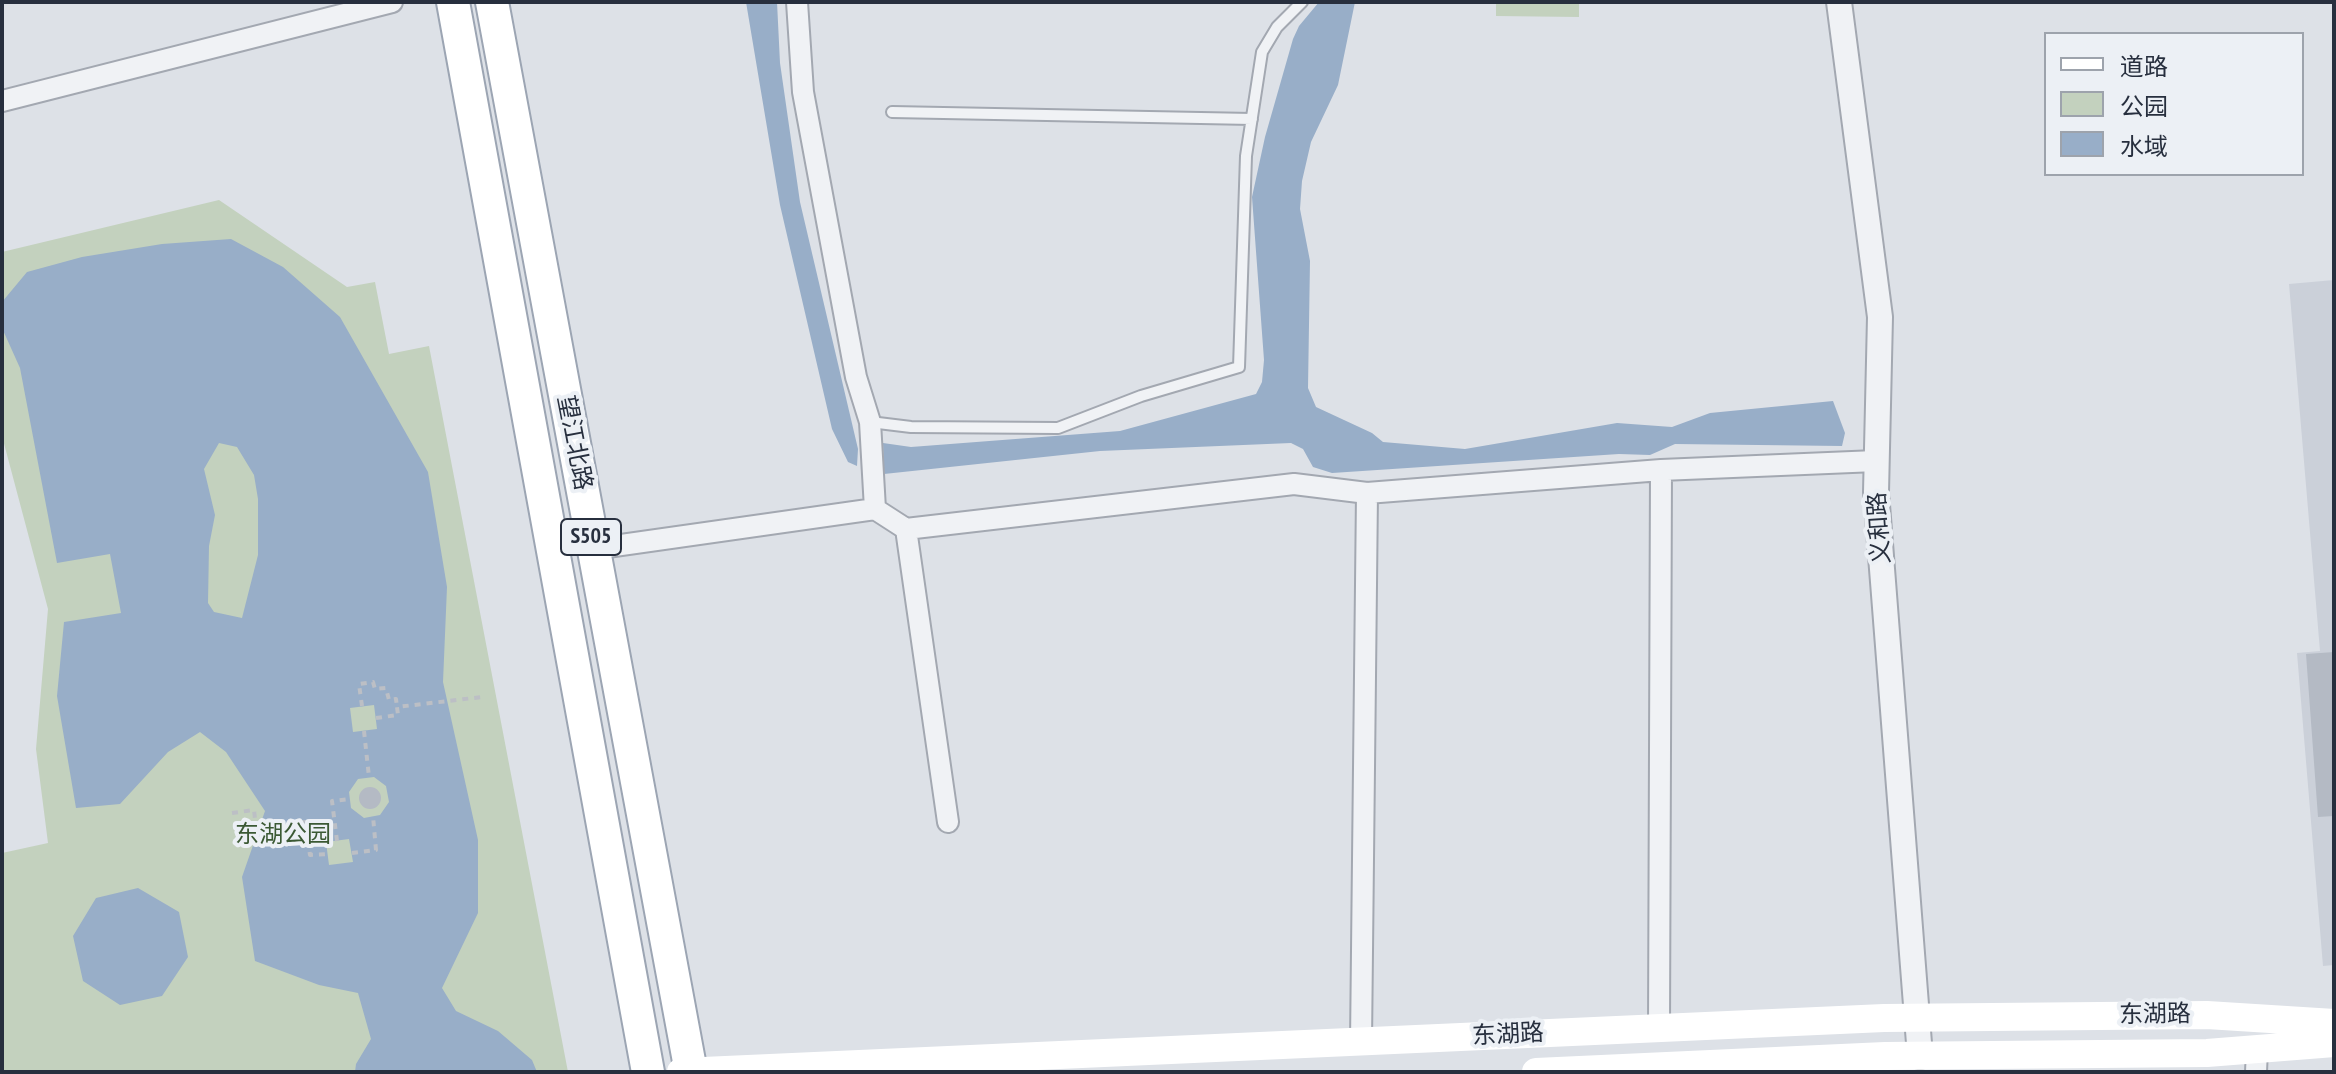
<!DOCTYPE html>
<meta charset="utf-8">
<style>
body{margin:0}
#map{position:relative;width:2336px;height:1074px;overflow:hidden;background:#dde1e7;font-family:"PT Sans Narrow","Noto Sans SC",sans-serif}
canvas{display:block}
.frame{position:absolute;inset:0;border:4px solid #272f3e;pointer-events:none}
.legend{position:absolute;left:2044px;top:32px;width:260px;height:144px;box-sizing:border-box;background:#ecf0f5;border:2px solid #9da3ac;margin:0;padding:10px 14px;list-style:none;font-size:24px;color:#272f3e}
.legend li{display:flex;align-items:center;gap:16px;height:40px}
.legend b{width:40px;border:2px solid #9da3ac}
</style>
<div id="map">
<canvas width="2336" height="1074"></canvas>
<div class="frame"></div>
<ul class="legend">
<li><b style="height:10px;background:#fff"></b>道路</li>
<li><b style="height:22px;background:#c3d1be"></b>公园</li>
<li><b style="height:22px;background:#98aec8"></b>水域</li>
</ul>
</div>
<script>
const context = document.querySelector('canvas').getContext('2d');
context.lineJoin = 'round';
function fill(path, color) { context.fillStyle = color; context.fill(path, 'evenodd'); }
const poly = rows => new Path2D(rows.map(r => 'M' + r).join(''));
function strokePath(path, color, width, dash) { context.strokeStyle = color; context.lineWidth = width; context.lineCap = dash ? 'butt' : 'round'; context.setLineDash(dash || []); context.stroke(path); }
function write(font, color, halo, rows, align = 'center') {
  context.font = font + ' "PT Sans Narrow","Noto Sans SC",sans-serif'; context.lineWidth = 8; context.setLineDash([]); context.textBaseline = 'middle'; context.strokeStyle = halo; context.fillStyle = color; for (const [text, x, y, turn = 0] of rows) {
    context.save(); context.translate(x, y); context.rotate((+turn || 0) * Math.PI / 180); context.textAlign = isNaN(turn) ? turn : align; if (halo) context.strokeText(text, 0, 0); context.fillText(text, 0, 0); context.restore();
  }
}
fill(poly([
 [2334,280,2334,965,2323,966,2297,653,2320,651,2289,284]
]), '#cbd0d9');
fill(poly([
 [1496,2,1579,2,1579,17,1496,16],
 [219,200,347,287,375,282,389,354,429,346,568,1072,2,1072,2,853,48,843,36,749,48,609,2,436,2,252]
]), '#c3d1be');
fill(poly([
 [746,2,777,2,780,63,800,202,858,449,857,466,848,462,832,429,780,205],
 [1319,2,1355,2,1338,85,1311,142,1302,181,1300,209,1310,261,1308,388,1316,407,1372,433,1383,442,1465,449,1617,423,1672,427,1710,413,1833,401,1845,433,1842,446,1675,444,1650,455,1619,454,1332,473,1313,467,1303,449,1291,443,1100,451,884,474,883,443,911,447,1120,431,1256,394,1262,382,1264,360,1252,197,1265,137,1293,39,1299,26],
 [231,239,283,267,340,317,428,472,447,587,443,682,478,840,478,913,442,988,456,1011,498,1031,532,1060,537,1072,355,1072,356,1064,371,1039,358,993,319,985,255,961,242,877,265,811,226,752,200,732,168,752,120,804,76,808,57,696,64,622,121,613,110,554,57,563,20,368,2,328,2,302,27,272,82,257,162,244],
 [219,443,237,447,254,475,258,499,258,555,242,618,214,612,208,603,209,546,215,515,204,469],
 [374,705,377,729,353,732,350,708],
 [374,777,386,786,389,802,380,815,364,818,351,808,349,792,358,779],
 [349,839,353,862,329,865,326,842],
 [138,888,179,912,188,957,162,996,120,1005,83,981,73,936,96,898]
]), '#98aec8');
fill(poly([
 [2334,652,2334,816,2318,817,2306,654],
 '359 798a11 11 0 1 1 22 0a11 11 0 1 1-22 0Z'
]), '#b4bac4');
const service = poly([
 [892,112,1252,119],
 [870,422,911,427,1058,428,1141,396,1239,367,1246,156,1262,52,1277,27,1302,2]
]);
const minor = poly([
 [797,2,803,92,856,377,870,422,875,509],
 [2,101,392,2],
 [906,529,948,822],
 [593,549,875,509,906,529,1294,484,1367,493,1661,470,1876,461],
 [1659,1028,1661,470],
 [1361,1042,1367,493],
 [2256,1072,2257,1049]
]);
const tertiary = poly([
 [1839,2,1880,317,1876,492,1920,1056]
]);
const primary = poly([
 [453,2,648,1072],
 [492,2,691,1072]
]);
strokePath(service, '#a3a8b1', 14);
strokePath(minor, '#a3a8b1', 24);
strokePath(tertiary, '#a3a8b1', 28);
strokePath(primary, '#9ca5b3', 36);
strokePath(poly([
 [362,706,359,684,373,682,375,689,386,688,389,700,396,699,397,707],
 [376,718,398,715,397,707,482,697],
 [364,731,369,777],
 [232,813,254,810,256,828,305,822,310,855,328,854],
 [337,841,332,801,350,799],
 [352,853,376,850,373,816]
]), '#bcbfc5', 4, [6, 6]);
strokePath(service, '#f0f2f5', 10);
strokePath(minor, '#f0f2f5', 20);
strokePath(tertiary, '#f0f2f5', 24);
strokePath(poly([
 [681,1072,1884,1018,2207,1015,2334,1023],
 [1536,1072,1885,1056,2207,1053,2334,1043]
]), '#fff', 28);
strokePath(primary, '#fff', 32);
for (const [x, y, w] of [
 [591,537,60]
]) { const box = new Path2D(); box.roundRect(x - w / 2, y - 18, w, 36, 6); context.fillStyle = '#ecf0f5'; context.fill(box); strokePath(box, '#272f3e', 2); }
write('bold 22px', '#272f3e', null, [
 ["S505",591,537]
]);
write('24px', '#272f3e', '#ecf0f5', [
 ["望江北路",574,443,79],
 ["义和路",1880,528,-94],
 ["东湖路",2155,1015,-1],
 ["东湖路",1508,1035,-3]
]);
write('24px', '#3b5934', '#ecf0f5', [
 ["东湖公园",283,835]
]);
</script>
